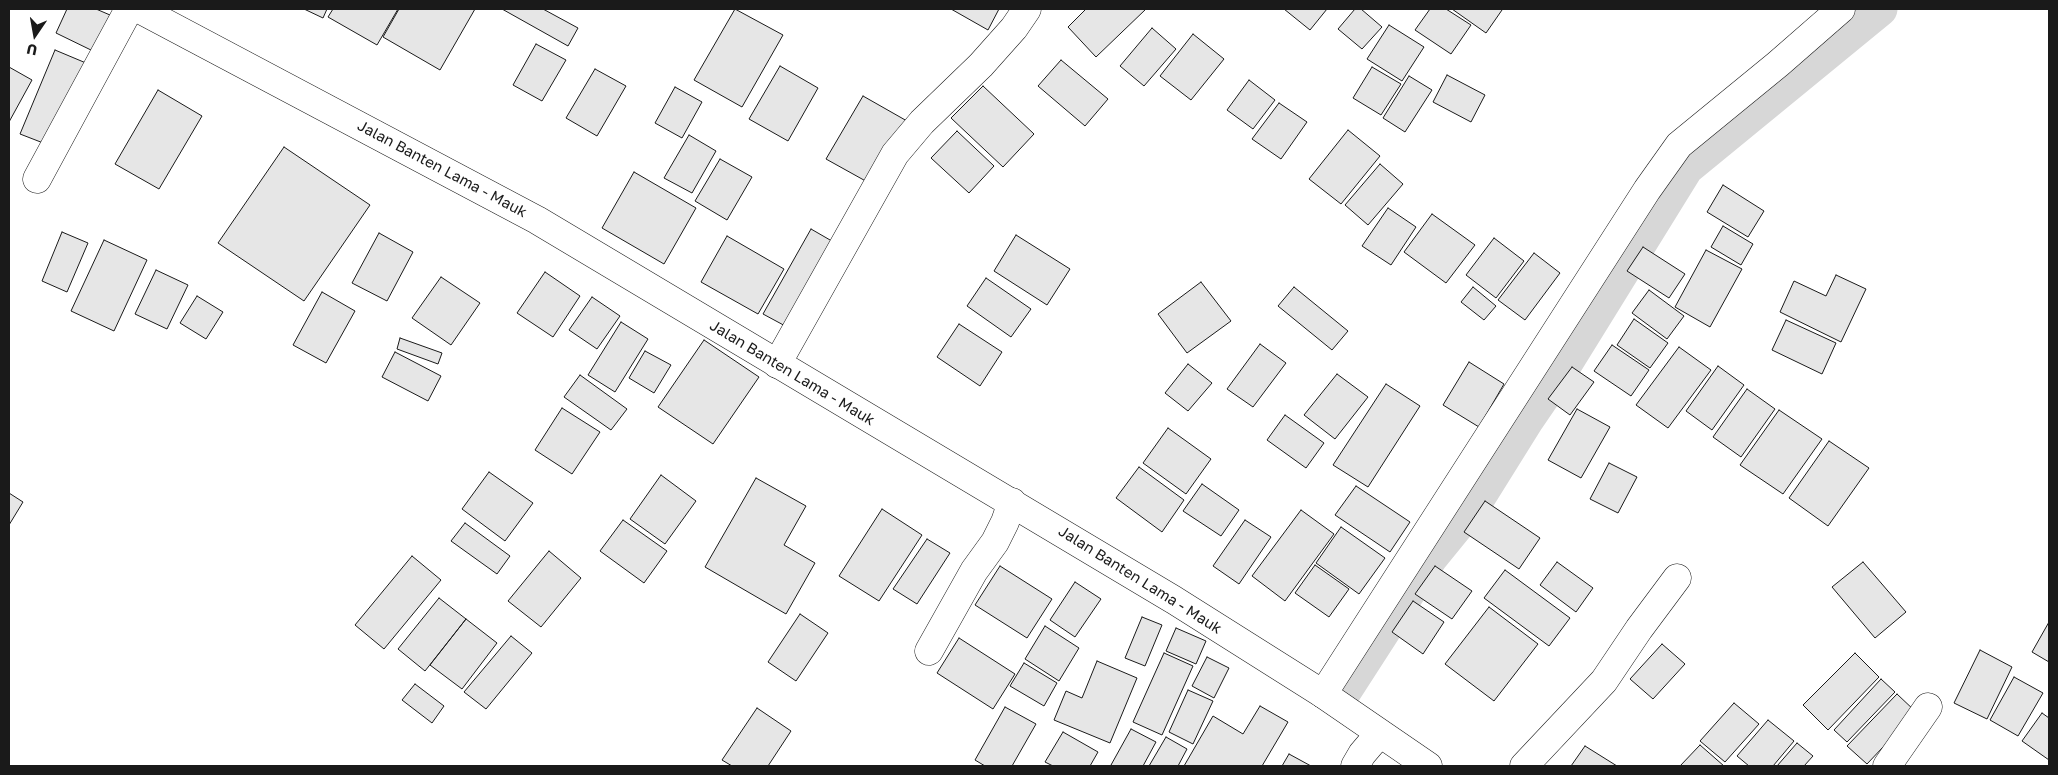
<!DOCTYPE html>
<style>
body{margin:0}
#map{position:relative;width:2058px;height:775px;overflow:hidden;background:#fff;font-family:"Golos Text",sans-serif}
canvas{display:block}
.frame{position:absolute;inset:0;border:10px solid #1a1a1a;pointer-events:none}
.north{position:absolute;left:10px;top:10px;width:50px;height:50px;-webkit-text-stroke:4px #fff;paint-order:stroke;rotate:192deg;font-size:14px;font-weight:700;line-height:20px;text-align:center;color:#1a1a1a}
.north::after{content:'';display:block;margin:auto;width:18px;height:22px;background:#1a1a1a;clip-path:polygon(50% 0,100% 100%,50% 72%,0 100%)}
</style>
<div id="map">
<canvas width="2058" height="775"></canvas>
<div class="frame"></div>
<div class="north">U</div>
</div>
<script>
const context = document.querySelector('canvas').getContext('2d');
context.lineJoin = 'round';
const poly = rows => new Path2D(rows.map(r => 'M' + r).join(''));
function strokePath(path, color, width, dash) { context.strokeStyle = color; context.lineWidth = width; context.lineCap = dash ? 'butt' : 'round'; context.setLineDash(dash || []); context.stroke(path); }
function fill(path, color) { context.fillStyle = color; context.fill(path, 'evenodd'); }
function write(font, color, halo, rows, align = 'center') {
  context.font = font + ' "Golos Text",sans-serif'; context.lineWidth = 4; context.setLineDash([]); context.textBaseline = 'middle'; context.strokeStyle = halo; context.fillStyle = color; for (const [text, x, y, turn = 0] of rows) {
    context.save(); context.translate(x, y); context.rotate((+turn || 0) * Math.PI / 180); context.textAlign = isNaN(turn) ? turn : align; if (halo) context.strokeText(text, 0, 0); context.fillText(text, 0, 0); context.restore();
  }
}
strokePath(poly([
 [1341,696,1430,558,1474,504,1527,419,1566,362,1686,168,1880,9]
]), '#d7d7d7', 35);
const building = poly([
 [67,9,96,9,110,15,93,51,56,33,67,9],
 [304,9,327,9,323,18,304,9],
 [333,9,398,9,377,45,328,17,333,9],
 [399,9,475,9,440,70,383,37,399,9],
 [502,9,543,9,578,28,568,46,502,9],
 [735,9,783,35,742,107,694,80,735,9],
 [951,9,999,9,988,30,951,9],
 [1086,9,1146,9,1096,57,1068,27,1086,9],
 [1284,9,1327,9,1310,30,1284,9],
 [1355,9,1361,9,1382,27,1362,49,1338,29,1355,9],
 [1430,9,1446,9,1471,25,1451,54,1415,30,1430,9],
 [1452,9,1501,9,1502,10,1486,33,1452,9],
 [1389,25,1424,47,1402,81,1367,59,1389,25],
 [1152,28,1176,49,1144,86,1120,66,1152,28],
 [1193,34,1224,59,1191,100,1160,76,1193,34],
 [536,44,566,60,542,101,513,85,536,44],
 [55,50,86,63,51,146,20,134,55,50],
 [1061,60,1108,99,1085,126,1038,86,1061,60],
 [780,66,818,88,788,141,749,119,780,66],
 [9,67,32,80,9,122,9,67],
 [1372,67,1401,84,1381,115,1353,98,1372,67],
 [595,69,626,86,597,136,566,118,595,69],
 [1447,75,1485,95,1471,122,1433,102,1447,75],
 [1409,76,1432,90,1405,132,1383,118,1409,76],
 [1249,80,1275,100,1253,129,1227,110,1249,80],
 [983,86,1034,134,1003,167,951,118,983,86],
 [675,87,702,102,682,138,655,123,675,87],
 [158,90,202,116,159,189,115,164,158,90],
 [863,96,907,121,871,184,826,159,863,96],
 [1279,103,1307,122,1281,159,1252,139,1279,103],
 [1348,130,1380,156,1341,204,1309,179,1348,130],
 [957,131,994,166,969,193,931,158,957,131],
 [689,135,716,151,692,193,664,178,689,135],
 [284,147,370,205,304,301,218,243,284,147],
 [720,159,752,177,727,220,695,201,720,159],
 [1380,164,1403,184,1368,225,1345,205,1380,164],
 [634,172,696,208,664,264,602,228,634,172],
 [1723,185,1764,211,1748,237,1707,212,1723,185],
 [1388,208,1416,227,1391,265,1362,246,1388,208],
 [1432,214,1475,245,1446,283,1404,252,1432,214],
 [1723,226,1753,244,1741,265,1711,247,1723,226],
 [811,229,837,244,789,328,763,314,811,229],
 [62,232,88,243,67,292,42,281,62,232],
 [379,233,413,252,387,301,352,283,379,233],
 [1016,235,1070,269,1047,305,994,271,1016,235],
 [727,236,784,269,758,314,701,282,727,236],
 [1494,238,1524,261,1496,298,1466,275,1494,238],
 [104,240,147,260,114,331,71,311,104,240],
 [1643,247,1685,274,1669,298,1627,271,1643,247],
 [1706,250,1742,269,1710,327,1675,307,1706,250],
 [1534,253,1560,273,1525,320,1498,300,1534,253],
 [156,270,188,285,167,329,135,314,156,270],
 [545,272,580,296,553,337,517,313,545,272],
 [1836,275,1866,289,1841,342,1780,312,1794,281,1826,296,1836,275],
 [441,277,480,303,451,345,412,318,441,277],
 [986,278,1031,309,1011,337,967,306,986,278],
 [1201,282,1231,321,1187,353,1158,314,1201,282],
 [1294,287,1348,331,1332,350,1278,306,1294,287],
 [1473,287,1496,306,1484,320,1461,302,1473,287],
 [1649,290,1684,316,1667,339,1632,313,1649,290],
 [322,292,355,311,326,363,293,345,322,292],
 [197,296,223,312,206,339,180,323,197,296],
 [592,297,620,316,597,349,569,330,592,297],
 [1634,319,1668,343,1650,368,1617,345,1634,319],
 [1786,320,1836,343,1822,374,1772,350,1786,320],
 [621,322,648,339,615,392,588,375,621,322],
 [959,324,1002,352,980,386,937,357,959,324],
 [400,338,442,353,438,364,397,349,400,338],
 [704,340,759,377,713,444,658,407,704,340],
 [1260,344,1286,363,1253,407,1227,389,1260,344],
 [1612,345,1649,370,1631,396,1594,371,1612,345],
 [1679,347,1711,370,1668,428,1636,405,1679,347],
 [645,351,671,365,654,393,629,378,645,351],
 [395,352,441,376,428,401,382,377,395,352],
 [1469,362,1504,384,1479,427,1443,405,1469,362],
 [1188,364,1212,383,1188,411,1165,393,1188,364],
 [1718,366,1744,385,1712,430,1686,411,1718,366],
 [1572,367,1594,382,1570,415,1548,399,1572,367],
 [1337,374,1368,397,1335,439,1304,415,1337,374],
 [580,375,627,409,611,430,564,397,580,375],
 [1386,384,1420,406,1368,487,1333,465,1386,384],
 [1747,389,1775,409,1741,457,1713,437,1747,389],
 [562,408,600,432,572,474,535,450,562,408],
 [1577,409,1610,427,1581,478,1548,460,1577,409],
 [1779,410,1822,439,1783,494,1740,465,1779,410],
 [1285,415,1324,443,1306,468,1267,440,1285,415],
 [1168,428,1211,459,1186,494,1143,463,1168,428],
 [1829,441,1869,468,1828,526,1789,498,1829,441],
 [1609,463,1637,477,1618,513,1590,499,1609,463],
 [1139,467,1184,500,1162,532,1116,498,1139,467],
 [489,472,533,503,505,541,462,509,489,472],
 [661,475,696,501,665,544,630,519,661,475],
 [756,478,806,506,784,545,815,563,786,614,705,567,756,478],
 [1202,484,1239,510,1221,536,1183,511,1202,484],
 [1356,486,1410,522,1390,552,1335,515,1356,486],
 [9,493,23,502,9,525,9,493],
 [1485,501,1540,538,1519,569,1464,532,1485,501],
 [882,509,922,535,879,601,839,576,882,509],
 [1301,510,1334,534,1285,601,1252,576,1301,510],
 [623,520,667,551,644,583,600,551,623,520],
 [1245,520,1271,537,1239,584,1213,566,1245,520],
 [465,523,510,556,497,574,451,541,465,523],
 [1341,527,1385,558,1359,594,1316,563,1341,527],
 [927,539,950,553,917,604,893,589,927,539],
 [549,551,581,578,541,627,508,601,549,551],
 [412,556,441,580,384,649,355,625,412,556],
 [1557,562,1593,588,1576,612,1540,585,1557,562],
 [1863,562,1906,612,1875,638,1832,587,1863,562],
 [1315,565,1349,589,1329,617,1295,593,1315,565],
 [1000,566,1052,599,1027,638,975,605,1000,566],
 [1435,566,1472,591,1452,619,1415,594,1435,566],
 [1505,570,1570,618,1549,646,1484,598,1505,570],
 [1075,582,1101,599,1075,637,1050,620,1075,582],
 [439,598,466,619,425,671,398,649,439,598],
 [1413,601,1444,622,1423,654,1392,632,1413,601],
 [1489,607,1538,644,1494,701,1445,664,1489,607],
 [800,614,828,633,796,681,768,662,800,614],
 [1142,617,1162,625,1145,666,1125,658,1142,617],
 [466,619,497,643,462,689,430,665,466,619],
 [2049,622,2049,662,2032,652,2049,622],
 [1045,626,1079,648,1059,681,1025,659,1045,626],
 [1176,628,1206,641,1196,664,1166,651,1176,628],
 [511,636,532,653,486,709,464,692,511,636],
 [959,638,1015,674,993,709,937,673,959,638],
 [1662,644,1685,664,1653,699,1630,679,1662,644],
 [1980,650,2012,667,1987,719,1954,703,1980,650],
 [1164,653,1193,666,1162,735,1133,722,1164,653],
 [1855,653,1879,677,1828,730,1803,705,1855,653],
 [1207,657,1229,668,1214,698,1192,686,1207,657],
 [1097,661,1137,678,1110,743,1054,720,1066,691,1082,698,1097,661],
 [1024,663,1057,683,1044,706,1010,686,1024,663],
 [2014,677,2043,693,2018,736,1990,720,2014,677],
 [1881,679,1895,692,1847,742,1834,730,1881,679],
 [415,684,444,706,432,723,402,700,415,684],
 [1188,690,1213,701,1193,744,1169,732,1188,690],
 [1897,694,1916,712,1867,764,1847,746,1897,694],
 [1734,703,1759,724,1725,762,1700,741,1734,703],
 [1260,706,1288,722,1262,766,1184,766,1213,716,1243,734,1260,706],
 [1005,707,1036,724,1012,766,985,766,975,760,1005,707],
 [757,708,791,731,768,766,732,766,722,760,757,708],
 [2042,713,2049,718,2049,760,2022,741,2042,713],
 [1768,720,1794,741,1773,766,1749,766,1737,756,1768,720],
 [1131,729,1156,742,1143,766,1113,766,1111,765,1131,729],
 [1063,732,1098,752,1090,766,1053,766,1045,762,1063,732],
 [1166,737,1187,749,1178,766,1149,766,1166,737],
 [1797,743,1813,756,1804,766,1777,766,1797,743],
 [1700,745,1724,766,1680,766,1700,745],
 [1585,746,1617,766,1571,766,1585,746],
 [1289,754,1311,766,1282,766,1289,754]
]);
fill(building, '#e6e6e6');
strokePath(building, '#1a1a1a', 1);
const street = poly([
 [37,179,129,9],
 [777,364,895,154,922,122,981,65,1014,28,1027,9],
 [929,651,974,571,995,542,1005,522,1012,502],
 [1323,694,1647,190,1679,145,1778,64,1841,9],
 [1355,766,1362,754,1379,734],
 [1524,766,1604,681,1639,629,1677,578],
 [1887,766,1928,707]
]);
const primary = poly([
 [139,9,537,220,1174,600,1323,694,1428,766]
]);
strokePath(street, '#1a1a1a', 29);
strokePath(primary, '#1a1a1a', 29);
strokePath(street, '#fff', 28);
strokePath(primary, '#fff', 28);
write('15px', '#1a1a1a', '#fff', [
 ["Jalan Banten Lama - Mauk",442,169,28],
 ["Jalan Banten Lama - Mauk",792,373,31],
 ["Jalan Banten Lama - Mauk",1140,580,32]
]);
</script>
